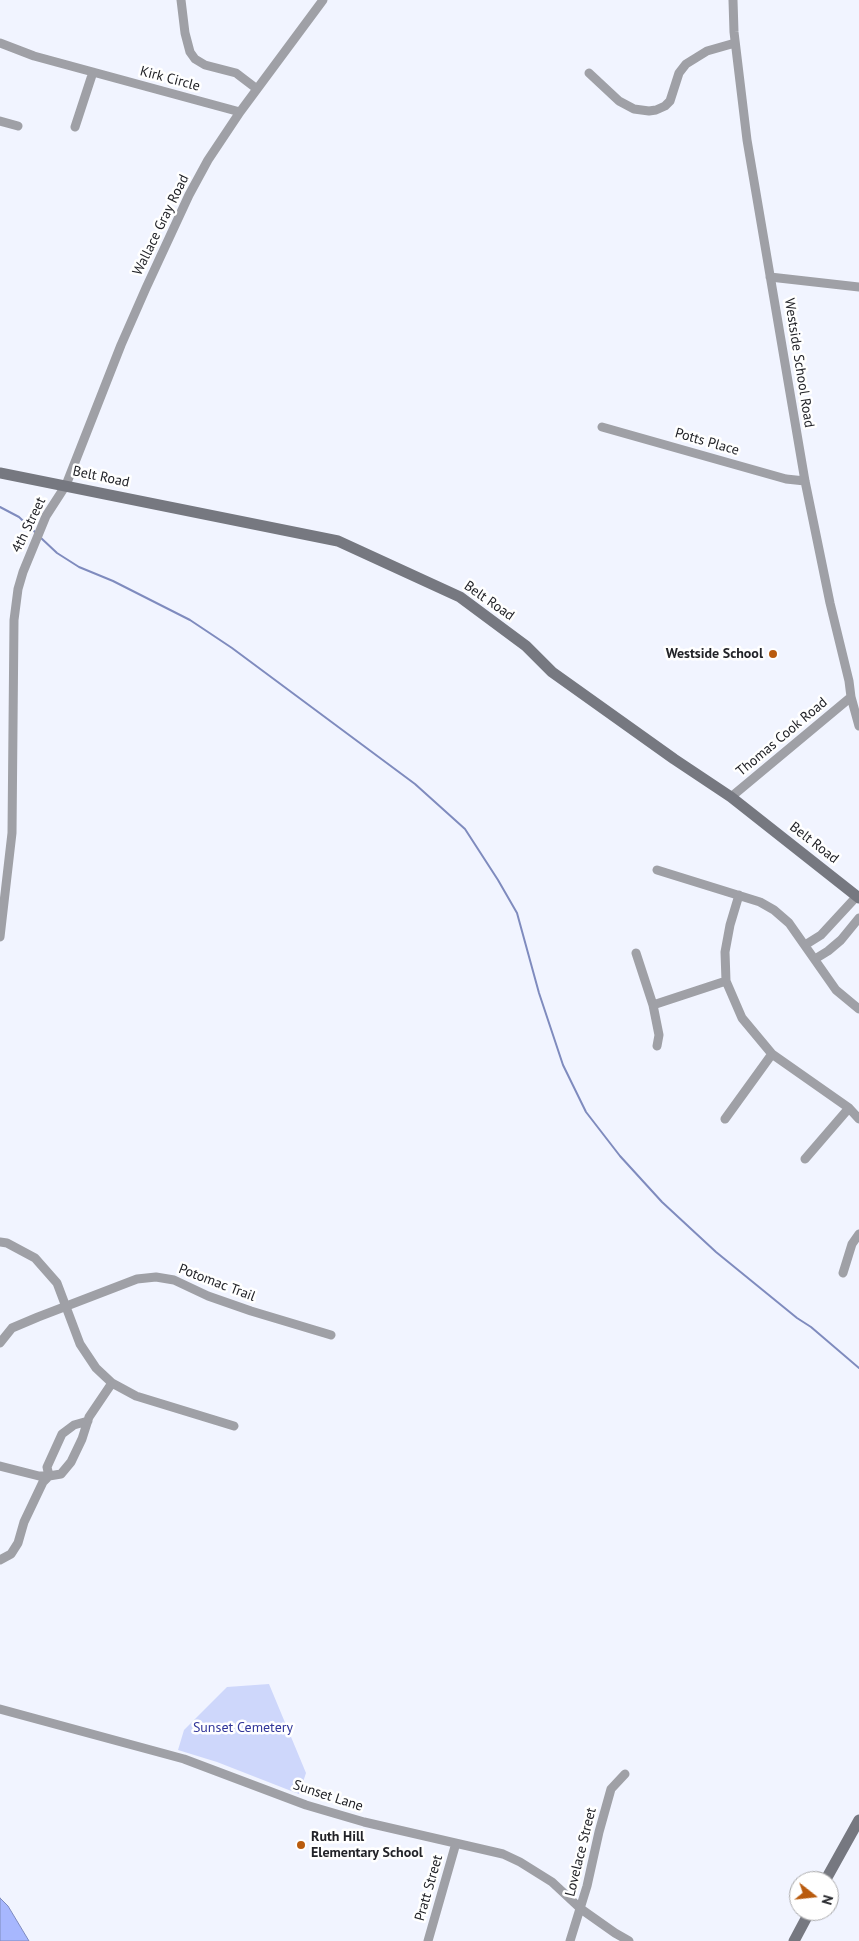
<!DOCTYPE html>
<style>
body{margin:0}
#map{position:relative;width:859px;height:1941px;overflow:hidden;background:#f1f4ff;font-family:"PT Sans",sans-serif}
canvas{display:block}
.north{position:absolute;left:789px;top:1871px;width:50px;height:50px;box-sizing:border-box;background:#fff;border:1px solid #a7a7a9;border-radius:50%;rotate:106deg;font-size:14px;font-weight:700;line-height:20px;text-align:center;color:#222328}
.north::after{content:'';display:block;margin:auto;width:18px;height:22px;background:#b95b0e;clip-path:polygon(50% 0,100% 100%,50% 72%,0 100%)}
</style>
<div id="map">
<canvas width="859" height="1941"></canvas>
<div class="north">N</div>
</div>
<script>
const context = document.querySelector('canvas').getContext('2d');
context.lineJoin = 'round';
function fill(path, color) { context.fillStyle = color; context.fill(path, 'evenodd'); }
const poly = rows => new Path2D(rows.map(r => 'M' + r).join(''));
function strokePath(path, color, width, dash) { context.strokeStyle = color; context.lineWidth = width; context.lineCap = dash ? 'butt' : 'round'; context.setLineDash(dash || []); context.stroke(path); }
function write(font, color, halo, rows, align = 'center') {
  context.font = font + ' "PT Sans",sans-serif'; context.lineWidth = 5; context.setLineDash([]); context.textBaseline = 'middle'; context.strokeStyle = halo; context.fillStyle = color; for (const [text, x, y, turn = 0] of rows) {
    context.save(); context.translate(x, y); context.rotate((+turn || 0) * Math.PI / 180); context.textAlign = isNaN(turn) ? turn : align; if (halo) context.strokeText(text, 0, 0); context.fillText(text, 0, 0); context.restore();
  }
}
fill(poly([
 [269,1684,306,1773,299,1794,217,1762,178,1750,184,1730,227,1687]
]), '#ced7fb');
const water = poly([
 [0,1898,8,1906,29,1941,0,1941,0,1898]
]);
fill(water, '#a7b7fe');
strokePath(water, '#7f8bbe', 1);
strokePath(poly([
 [0,507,19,517,36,533],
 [41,538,57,553,79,567,113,581,190,620,232,648,415,784,465,829,498,880,517,913,539,993,563,1065,586,1112,620,1156,662,1202,716,1252,797,1318,811,1327,859,1368]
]), '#7f8bbe', 2);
strokePath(poly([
 [181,0,185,33,190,52,195,59,205,65,236,73,257,89],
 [733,0,734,32,747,140,805,481,830,603,849,681,851,697,859,726],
 [0,43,34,56,240,112],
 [589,73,619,101,634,109,649,111,656,110,665,106,670,101,679,73,686,64,707,51,735,43],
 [0,121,18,126],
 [75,127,93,72],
 [770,277,859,287],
 [602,427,786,479,805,481],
 [731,797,851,697],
 [657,870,760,902,774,910,789,923,836,990,859,1009],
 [739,895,730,925,725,952,726,981,742,1018,772,1054,849,1108,859,1119],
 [0,937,12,833,14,620,18,589,23,572,46,516,66,485,121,345,146,288,189,195,208,160,240,112,323,0],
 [805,945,821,935,857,896],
 [636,953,653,1005,659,1035,657,1046],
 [815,959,828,951,841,940,859,918],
 [653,1005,726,981],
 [725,1119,772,1054],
 [805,1159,849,1108],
 [0,1242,7,1243,35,1258,57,1283,80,1344,96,1368,112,1383,136,1396,234,1426],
 [843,1273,852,1244,859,1234],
 [0,1343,12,1328,38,1317,137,1279,156,1277,174,1280,208,1296,251,1311,331,1335],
 [0,1466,39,1476,49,1476],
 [49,1476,47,1467,62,1434,74,1425,88,1421],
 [0,1560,11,1554,18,1543,24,1522,43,1482,49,1476,61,1474,71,1462,82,1439,89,1417,112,1383],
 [0,1709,184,1759,306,1805,364,1822,503,1854,520,1862,552,1882,581,1909,615,1933,629,1941],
 [428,1941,456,1843],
 [570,1941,587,1886,599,1832,611,1789,625,1774]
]), '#9fa0a6', 9);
strokePath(poly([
 [0,473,338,541,460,597,526,646,552,672,674,759,731,797,859,898],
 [825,1881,859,1820],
 [794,1941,810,1911]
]), '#767880', 11);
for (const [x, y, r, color] of [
 [773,654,5,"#b95b0e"],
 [301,1845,5,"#b95b0e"]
]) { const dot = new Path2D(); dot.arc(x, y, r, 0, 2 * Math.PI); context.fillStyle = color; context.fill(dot); strokePath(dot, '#fff', 2); }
write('14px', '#222328', '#fff', [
 ["Kirk Circle",170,79,15],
 ["Wallace Gray Road",161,225,-64],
 ["Westside School Road",799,363,81],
 ["Potts Place",707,442,16],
 ["Belt Road",101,477,12],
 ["4th Street",29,525,-64],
 ["Belt Road",489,601,35],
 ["Thomas Cook Road",782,737,-40],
 ["Belt Road",814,843,38],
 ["Potomac Trail",217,1283,21],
 ["Sunset Lane",328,1796,18],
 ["Lovelace Street",581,1852,-76],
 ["Pratt Street",429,1888,-74]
]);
write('bold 14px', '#222328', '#fff', [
 ["Westside School",763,654],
 ["Ruth Hill",311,1837,"left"],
 ["Elementary School",311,1853,"left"]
], 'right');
write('14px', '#313699', '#fff', [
 ["Sunset Cemetery",243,1728]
]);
</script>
